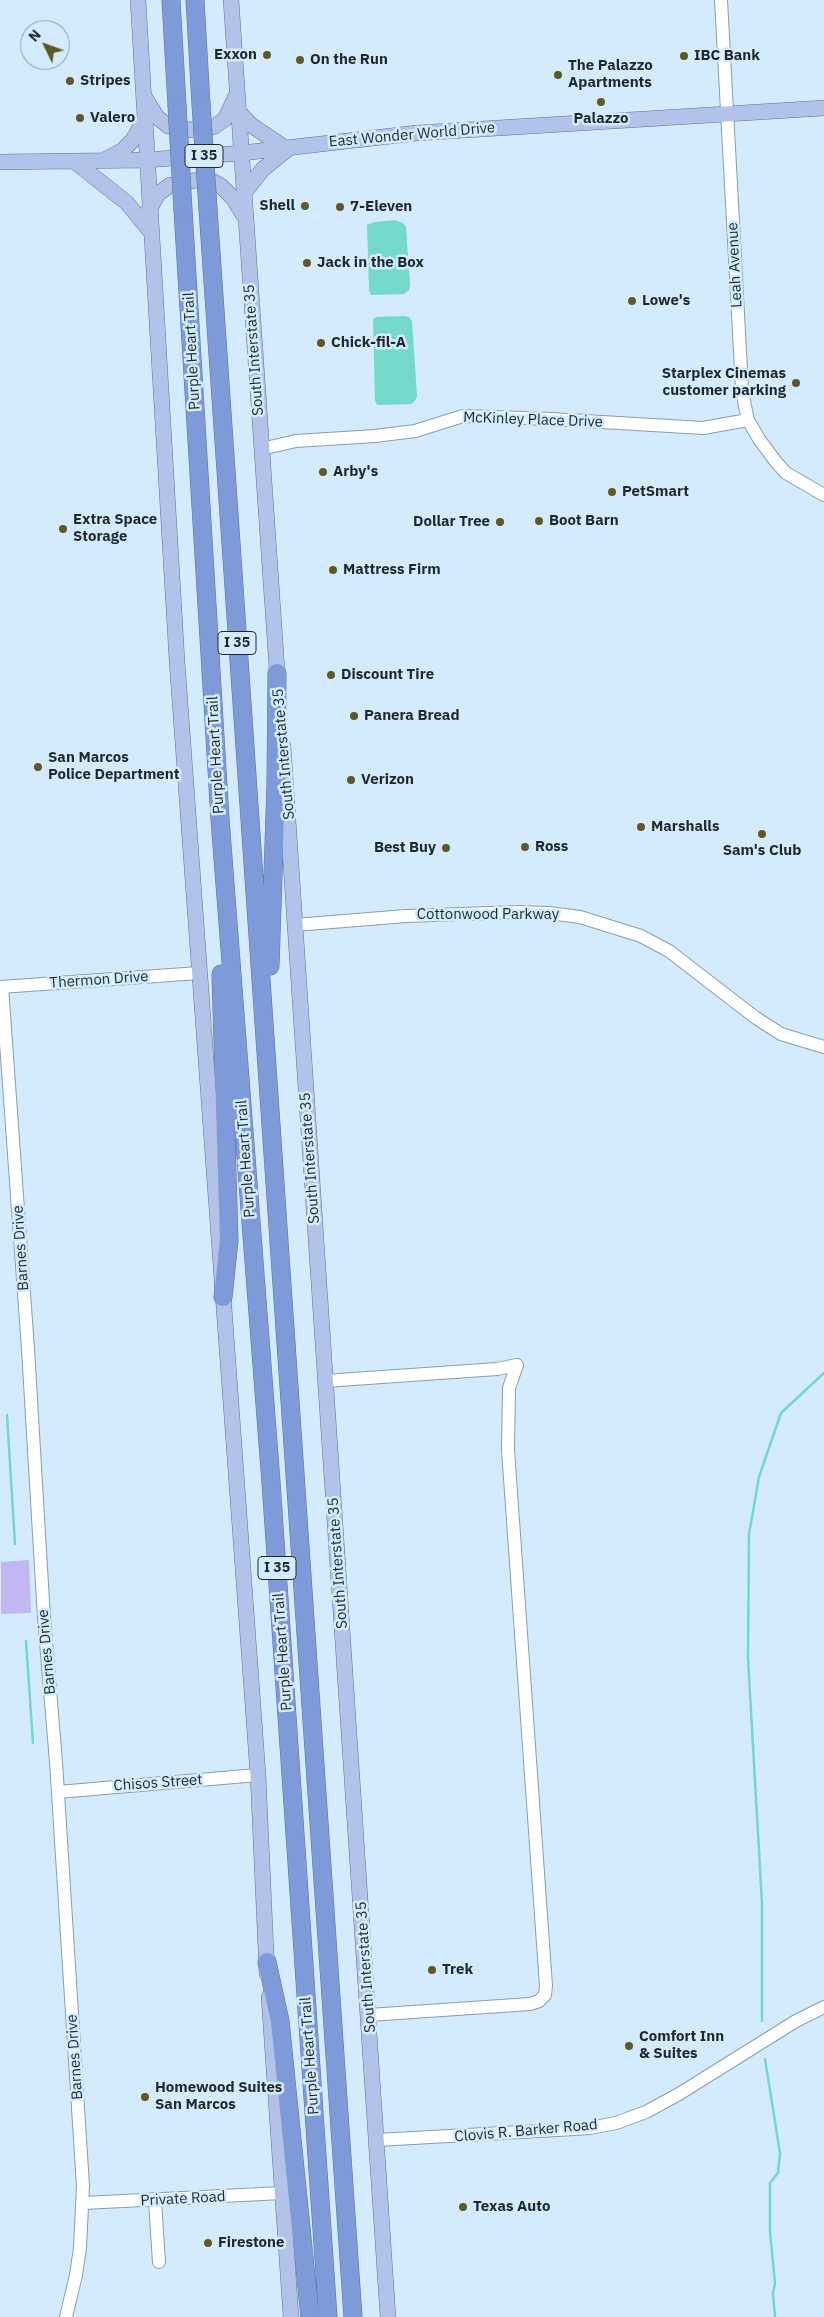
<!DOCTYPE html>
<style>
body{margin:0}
#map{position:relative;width:824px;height:2317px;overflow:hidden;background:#d3ebfc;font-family:"IBM Plex Sans",sans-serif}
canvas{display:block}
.north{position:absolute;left:20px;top:20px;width:50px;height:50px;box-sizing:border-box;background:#d3ebfc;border:1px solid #8b9daa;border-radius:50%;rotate:312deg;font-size:14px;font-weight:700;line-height:20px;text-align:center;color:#1f282e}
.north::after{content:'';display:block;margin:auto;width:18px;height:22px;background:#5f5824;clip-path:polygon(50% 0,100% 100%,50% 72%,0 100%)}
</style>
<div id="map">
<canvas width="824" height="2317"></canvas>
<div class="north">N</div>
</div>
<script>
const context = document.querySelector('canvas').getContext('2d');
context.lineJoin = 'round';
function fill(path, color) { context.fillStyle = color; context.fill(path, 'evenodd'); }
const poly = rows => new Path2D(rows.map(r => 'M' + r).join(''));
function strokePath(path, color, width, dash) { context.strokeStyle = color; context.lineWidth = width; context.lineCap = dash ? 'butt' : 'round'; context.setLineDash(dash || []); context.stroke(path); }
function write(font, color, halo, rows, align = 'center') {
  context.font = font + ' "IBM Plex Sans",sans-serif'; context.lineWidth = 5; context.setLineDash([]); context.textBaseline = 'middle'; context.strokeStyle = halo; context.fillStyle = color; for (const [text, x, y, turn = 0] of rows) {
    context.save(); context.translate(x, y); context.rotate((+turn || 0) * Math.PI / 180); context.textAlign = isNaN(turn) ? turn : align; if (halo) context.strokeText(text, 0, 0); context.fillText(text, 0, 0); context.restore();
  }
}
fill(poly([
 [29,1560,31,1613,1,1614,1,1562]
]), '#c2b6f3');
fill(poly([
 [395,220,403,223,406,227,410,285,409,290,404,294,371,295,369,290,367,225,375,222],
 [404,316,409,317,412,321,417,396,415,401,411,404,377,405,375,400,373,319,377,317]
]), '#74d8ca');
strokePath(poly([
 [7,1415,15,1544],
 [26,1641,33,1743],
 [762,2021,762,1903,748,1659,749,1534,759,1477,781,1413,824,1373],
 [765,2059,780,2153,778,2173,770,2183,770,2232,775,2283,773,2294,775,2317]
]), '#74d8ca', 2.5);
const minor = poly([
 [721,0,742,388,745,406,748,420,759,439,776,462,786,473,824,495],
 [261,449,296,441,375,436,415,431,463,416,551,419,703,428,748,420],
 [295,925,406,916,518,912,549,913,580,917,641,936,669,951,756,1018,781,1034,824,1047],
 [0,987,199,973],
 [2,987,28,1349,44,1618,56,1762,83,2186,80,2248,76,2275,66,2317],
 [325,1381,497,1369,517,1365,509,1388,508,1450,546,1986,545,1995,539,2001,530,2004,369,2015],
 [58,1792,258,1775],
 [377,2140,557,2130,590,2128,616,2123,646,2112,679,2094,796,2021,824,2007],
 [155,2201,159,2262],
 [83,2203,282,2193]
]);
const major = poly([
 [138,0,177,661,258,1775,267,1974],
 [231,0,278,684],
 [144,96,157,117,168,126,184,130,205,129,215,126,225,119,236,96],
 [238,111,251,125,285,148],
 [106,159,123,150,132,141,144,121],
 [74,161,127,203,150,231],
 [0,162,146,160,242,153,417,133,824,108],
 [244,193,263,169,288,149],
 [149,210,158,194,170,185,197,180,214,182,221,186,233,198,244,216],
 [283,745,388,2317],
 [269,1997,291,2317]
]);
const highway = poly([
 [171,0,177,105],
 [195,0,201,104],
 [208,209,353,2317],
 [183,210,220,819,271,1482,328,2317],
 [270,966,276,784,277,673],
 [221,974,229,1240,223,1297],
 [267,1962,280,2021,310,2317]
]);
strokePath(minor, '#889eae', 14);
strokePath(major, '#5d729d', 16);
strokePath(highway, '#5d729d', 19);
strokePath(minor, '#fff', 12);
strokePath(major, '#b2c2e8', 15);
strokePath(highway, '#7e9ad9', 18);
const highwayBridge = poly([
 [201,104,208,209],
 [177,105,183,210]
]);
strokePath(highwayBridge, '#5d729d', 19, []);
strokePath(highwayBridge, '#7e9ad9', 18);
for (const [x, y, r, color] of [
 [267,55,5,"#5f5824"],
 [684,56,5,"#5f5824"],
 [300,60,5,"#5f5824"],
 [558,75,5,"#5f5824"],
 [70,81,5,"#5f5824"],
 [601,102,5,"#5f5824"],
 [80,118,5,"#5f5824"],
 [305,206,5,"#5f5824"],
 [340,207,5,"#5f5824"],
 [307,263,5,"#5f5824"],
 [632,301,5,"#5f5824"],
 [321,343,5,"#5f5824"],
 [796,383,5,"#5f5824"],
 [323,472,5,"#5f5824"],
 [612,492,5,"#5f5824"],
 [539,521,5,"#5f5824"],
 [500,522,5,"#5f5824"],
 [63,529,5,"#5f5824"],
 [333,570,5,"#5f5824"],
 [331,675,5,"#5f5824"],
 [354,716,5,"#5f5824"],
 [38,767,5,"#5f5824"],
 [351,780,5,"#5f5824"],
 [641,827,5,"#5f5824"],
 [762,834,5,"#5f5824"],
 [525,847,5,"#5f5824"],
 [446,848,5,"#5f5824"],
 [432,1970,5,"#5f5824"],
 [629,2046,5,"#5f5824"],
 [145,2097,5,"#5f5824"],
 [463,2207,5,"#5f5824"],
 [208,2243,5,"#5f5824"]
]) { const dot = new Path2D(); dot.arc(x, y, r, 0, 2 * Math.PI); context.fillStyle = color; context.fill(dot); strokePath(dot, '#d3ebfc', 2); }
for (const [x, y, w] of [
 [204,156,38],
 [237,643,38],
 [277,1568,38]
]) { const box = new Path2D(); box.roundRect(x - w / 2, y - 11.5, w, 23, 4); context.fillStyle = '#d3ebfc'; context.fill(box); strokePath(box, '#1f282e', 1); }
write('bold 14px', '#1f282e', null, [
 ["I 35",204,156],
 ["I 35",237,643],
 ["I 35",277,1568]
]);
write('bold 15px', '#1f282e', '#d3ebfc', [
 ["Exxon",257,55,"right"],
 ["IBC Bank",694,56],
 ["On the Run",310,60],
 ["The Palazzo",568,66],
 ["Apartments",568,83],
 ["Stripes",80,81],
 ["Valero",90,118],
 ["Palazzo",601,119,"center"],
 ["Shell",295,206,"right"],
 ["7-Eleven",350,207],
 ["Jack in the Box",317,263],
 ["Lowe's",642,301],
 ["Chick-fil-A",331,343],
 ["Starplex Cinemas",786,374,"right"],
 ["customer parking",786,391,"right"],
 ["Arby's",333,472],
 ["PetSmart",622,492],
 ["Extra Space",73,520],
 ["Storage",73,537],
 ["Boot Barn",549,521],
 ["Dollar Tree",490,522,"right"],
 ["Mattress Firm",343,570],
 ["Discount Tire",341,675],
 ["Panera Bread",364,716],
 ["San Marcos",48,758],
 ["Police Department",48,775],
 ["Verizon",361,780],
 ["Marshalls",651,827],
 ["Ross",535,847],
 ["Best Buy",436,848,"right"],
 ["Sam's Club",762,851,"center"],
 ["Trek",442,1970],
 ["Comfort Inn",639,2037],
 ["& Suites",639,2054],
 ["Homewood Suites",155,2088],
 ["San Marcos",155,2105],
 ["Texas Auto",473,2207],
 ["Firestone",218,2243]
], 'left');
write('15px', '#1f282e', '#d3ebfc', [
 ["East Wonder World Drive",412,135,-5],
 ["Leah Avenue",735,265,-93],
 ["South Interstate 35",254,350,-94],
 ["Purple Heart Trail",192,351,-93],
 ["McKinley Place Drive",533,420,2],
 ["South Interstate 35",284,754,-95],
 ["Purple Heart Trail",216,755,-93],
 ["Cottonwood Parkway",488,915],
 ["Thermon Drive",99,980,-4],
 ["South Interstate 35",310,1158,-94],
 ["Purple Heart Trail",246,1159,-94],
 ["Barnes Drive",21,1248,-94],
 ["South Interstate 35",338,1563,-94],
 ["Barnes Drive",47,1652,-95],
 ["Purple Heart Trail",283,1652,-94],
 ["Chisos Street",158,1783,-4],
 ["South Interstate 35",366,1967,-94],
 ["Purple Heart Trail",310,2056,-94],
 ["Barnes Drive",75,2057,-94],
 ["Clovis R. Barker Road",526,2131,-5],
 ["Private Road",183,2199,-3]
]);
</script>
